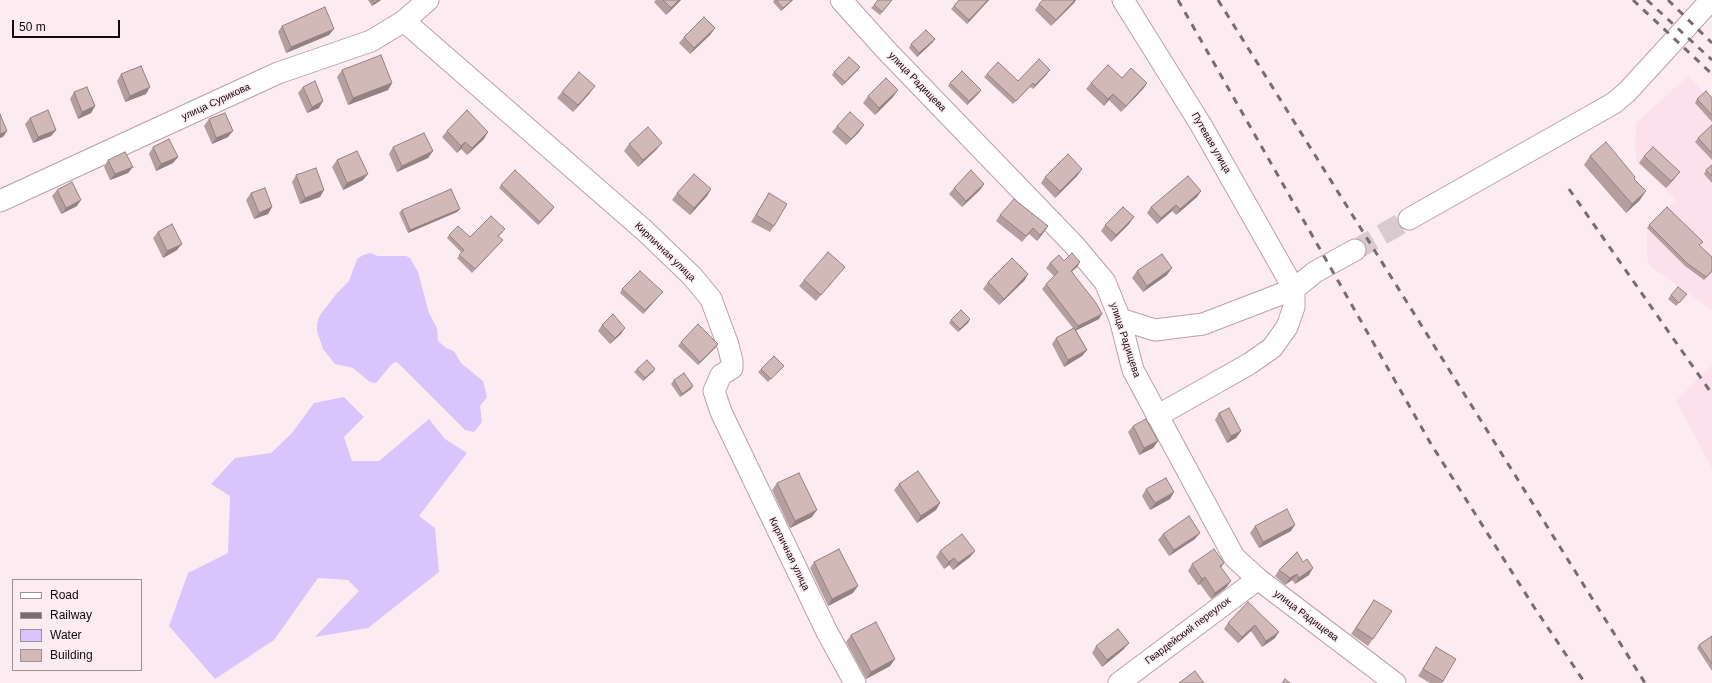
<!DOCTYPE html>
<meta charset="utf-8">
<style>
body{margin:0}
#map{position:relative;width:1712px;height:683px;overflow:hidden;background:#fcecf2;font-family:Arial,sans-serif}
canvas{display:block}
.legend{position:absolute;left:12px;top:579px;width:130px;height:92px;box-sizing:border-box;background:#fcecf2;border:1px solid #9e9196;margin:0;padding:5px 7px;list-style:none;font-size:12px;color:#11090c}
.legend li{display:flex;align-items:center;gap:8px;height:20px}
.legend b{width:20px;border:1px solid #9e9196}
.scale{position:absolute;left:12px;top:20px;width:108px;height:18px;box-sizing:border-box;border:2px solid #11090c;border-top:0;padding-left:5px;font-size:12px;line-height:14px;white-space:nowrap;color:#11090c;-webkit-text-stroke:3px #fcecf2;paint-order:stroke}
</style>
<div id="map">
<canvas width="1712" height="683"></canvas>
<ul class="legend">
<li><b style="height:5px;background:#fff"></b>Road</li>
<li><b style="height:5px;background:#786c71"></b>Railway</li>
<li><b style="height:11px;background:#d9c5fb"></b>Water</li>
<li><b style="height:11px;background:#d3b8b8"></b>Building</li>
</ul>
<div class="scale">50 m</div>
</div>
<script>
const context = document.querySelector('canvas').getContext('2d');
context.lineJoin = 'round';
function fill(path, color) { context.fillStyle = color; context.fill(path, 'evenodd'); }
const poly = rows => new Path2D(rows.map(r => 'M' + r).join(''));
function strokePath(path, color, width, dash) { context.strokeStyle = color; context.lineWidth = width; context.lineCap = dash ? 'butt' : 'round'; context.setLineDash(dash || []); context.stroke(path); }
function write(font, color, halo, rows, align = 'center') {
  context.font = font + ' Arial,sans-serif'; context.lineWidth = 3; context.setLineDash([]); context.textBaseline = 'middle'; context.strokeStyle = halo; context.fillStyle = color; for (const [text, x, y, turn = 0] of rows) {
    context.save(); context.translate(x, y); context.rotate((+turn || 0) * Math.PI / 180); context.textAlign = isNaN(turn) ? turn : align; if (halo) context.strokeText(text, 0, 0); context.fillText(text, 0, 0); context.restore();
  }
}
fill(poly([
 [1688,76,1712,101,1712,310,1651,267,1647,257,1647,228,1676,199,1637,163,1635,144,1636,123],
 [1712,365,1712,468,1676,401]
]), '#fce0eb');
fill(poly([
 [370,253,378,256,406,256,410,258,418,272,429,313,437,328,438,341,446,348,454,351,461,363,483,381,487,397,480,406,482,422,474,432,465,430,398,363,395,362,391,365,376,383,370,382,353,368,335,364,323,349,317,331,317,323,320,315,337,293,349,281,357,259,363,255],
 [344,397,364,417,344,437,352,461,379,461,429,419,445,439,467,453,419,516,435,528,439,572,368,628,315,637,359,591,348,580,318,578,274,640,215,679,169,626,188,573,228,553,230,496,211,484,235,458,271,453,292,433,314,403]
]), '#d9c5fb');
strokePath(poly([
 [1355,250,1409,219]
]), '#d9cad0', 21, [21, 10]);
const minor = poly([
 [841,0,886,50,1074,245,1105,282,1120,319,1133,370,1234,557,1258,579,1395,683],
 [1123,0,1201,125,1294,289,1294,307,1287,327,1272,348,1249,364,1157,416],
 [404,21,644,230,692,276,711,299,728,345,732,361,732,368,721,375,714,391,721,412,827,632,855,683],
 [0,201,278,73,371,41,404,21,428,0],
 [1409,219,1614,103,1628,91,1711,0],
 [1120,319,1155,330,1203,324,1294,289,1315,272,1355,250],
 [1119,683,1258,579]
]);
strokePath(minor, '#b9a0aa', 23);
strokePath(minor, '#fff', 21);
strokePath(poly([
 [1178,0,1431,444,1534,607,1585,683],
 [1218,0,1645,683],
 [1633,0,1712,74],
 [1647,0,1712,60],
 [1668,0,1712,43],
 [1569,189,1712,394]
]), '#786c71', 3, [7, 7]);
fill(poly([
 [368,0,381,0,372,6],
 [656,0,681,0,666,15,654,2],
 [774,0,793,0,781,11,773,2],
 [959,0,989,0,967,24,951,9],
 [1076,0,1074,3,1051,26,1035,10,1039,4],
 [890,3,880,15,871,8,874,5],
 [282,26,329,35,286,53,278,32],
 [715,28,710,35,690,54,679,43,684,37],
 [933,42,917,57,909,48,911,44],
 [342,70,392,83,388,90,348,105,337,77],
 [858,70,842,86,832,75,834,72],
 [121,74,146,94,125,102,117,81],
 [987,74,1018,81,1047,74,1033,89,1030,87,1013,104,984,77],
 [1122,78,1147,83,1143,89,1121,112,1109,100,1104,106,1086,89,1091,83],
 [950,83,981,90,979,93,967,105,948,86],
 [303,87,319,108,307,113,298,93],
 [898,90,893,97,875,115,863,103,868,96],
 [74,92,95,106,91,113,78,119,70,99],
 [562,92,590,93,573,112,557,98],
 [1712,98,1712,122,1695,103,1697,99],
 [30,118,56,130,51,136,33,143,25,124],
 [209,119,228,137,212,144,204,126],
 [864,125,859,132,846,145,832,132,837,126],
 [1712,125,1712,160,1695,142,1698,138],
 [447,131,484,139,467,155,461,149,457,153,442,137],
 [629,144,657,149,638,167,624,151],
 [153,147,178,157,173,163,156,171,149,154],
 [393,147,433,151,428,158,397,172,389,154],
 [1590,156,1634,179,1640,200,1626,213,1584,165],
 [1644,156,1675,178,1666,188,1639,163],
 [108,160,133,167,128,173,110,180,104,167],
 [337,160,363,180,343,190,332,167],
 [1712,165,1712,183,1704,174,1706,170],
 [296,175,324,190,320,197,300,204,292,182],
 [1078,175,1055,198,1041,183,1045,177],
 [984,184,980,190,962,207,949,194,954,188],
 [501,185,552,210,538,225,499,188],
 [711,189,707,196,690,215,672,200,677,193],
 [57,190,77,206,61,214,52,196],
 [1201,191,1197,197,1176,215,1172,211,1157,224,1147,213,1151,207],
 [251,193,272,207,268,214,254,219,246,200],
 [769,193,774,226,770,232,751,222],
 [402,210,457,212,408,233,399,213],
 [1000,215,1048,226,1037,241,1029,234,1022,242,996,221],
 [1129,224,1111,242,1101,231,1105,225],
 [1649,225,1700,246,1712,272,1704,280,1685,266,1647,228],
 [158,232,177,250,163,258,153,238],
 [503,232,499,236,500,243,472,273,457,258,462,253,447,238,449,235,470,237],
 [1064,261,1080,262,1077,267,1072,271,1099,319,1076,330,1087,350,1082,356,1064,367,1052,344,1056,338,1073,328,1042,289,1046,284,1054,276,1046,268,1050,263],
 [1137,271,1167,275,1143,292,1132,278],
 [840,273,816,301,799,286,804,280],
 [1028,274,1024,281,999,305,983,289,988,282],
 [622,289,663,292,643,314,620,293],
 [1687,294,1676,306,1668,299,1671,295],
 [970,319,968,323,958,332,949,323,951,320],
 [602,325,621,334,610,344,598,331],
 [681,342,716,347,698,365,678,346],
 [784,366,768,382,758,372,761,369],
 [637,369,655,369,653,372,643,381,634,372],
 [674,380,693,386,691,389,680,397,671,384],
 [1219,413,1241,431,1236,438,1227,443,1215,420],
 [1133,426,1158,441,1153,448,1139,455,1128,432],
 [777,483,812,517,790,528,772,490],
 [899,484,940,503,936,510,917,523,894,490],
 [1146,489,1170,499,1150,510,1142,496],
 [1255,526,1291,531,1259,548,1250,533],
 [1163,534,1195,539,1169,556,1158,540],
 [940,551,970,557,953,570,949,565,944,569,936,557],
 [814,562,853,593,828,606,810,568],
 [1224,563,1221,568,1226,588,1211,599,1200,584,1198,585,1188,571,1192,564],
 [1279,570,1309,575,1295,584,1292,580,1285,585,1275,576],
 [1374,600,1392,611,1368,646,1351,634],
 [1248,602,1275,638,1262,647,1251,631,1238,643,1224,629,1228,623],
 [851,635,895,659,890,666,866,679,846,642],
 [1712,636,1712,671,1697,648,1699,645],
 [1096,646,1124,649,1102,667,1092,653],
 [1436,647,1456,659,1442,683,1430,683,1418,676]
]), '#b59e9e');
fill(poly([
 [378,0,381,0,372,6,374,3],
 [679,0,681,0,666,15,671,8],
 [792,0,793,0,781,11,783,8],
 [988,0,989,0,967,24,969,20],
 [1075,0,1076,0,1074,3,1051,26,1056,20],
 [715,28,710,35,690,54,694,48],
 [334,29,329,35,286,53,291,47],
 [935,39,933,42,917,57,919,53],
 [860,67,858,70,842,86,845,82],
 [1050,70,1047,74,1033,89,1035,85],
 [392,83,388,90,348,105,353,98],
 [1147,83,1143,89,1121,112,1126,106],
 [595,86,590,93,573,112,578,105],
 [150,87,146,94,125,102,130,96],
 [898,90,893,97,875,115,879,108],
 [981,90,979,93,967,105,969,101],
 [1113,94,1109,100,1104,106,1108,99],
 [323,101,319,108,307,113,312,107],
 [95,106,91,113,78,119,82,112],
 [864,125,859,132,846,145,851,139],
 [56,130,51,136,33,143,38,137],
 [7,131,3,137,0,138,0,134],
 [233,131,228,137,212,144,216,138],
 [488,132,484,139,467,155,472,148],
 [465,142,461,149,457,153,461,146],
 [662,143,657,149,638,167,643,160],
 [433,151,428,158,397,172,402,166],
 [178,157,173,163,156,171,161,164],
 [133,167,128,173,110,180,115,174],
 [1082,169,1078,175,1055,198,1060,191],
 [1680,172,1675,178,1666,188,1671,181],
 [368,174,363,180,343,190,347,183],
 [984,184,980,190,962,207,966,201],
 [711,189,707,196,690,215,694,208],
 [324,190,320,197,300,204,305,198],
 [1201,191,1197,197,1176,215,1180,209],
 [1646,191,1640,200,1626,213,1632,204],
 [81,200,77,206,61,214,66,208],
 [1176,205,1172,211,1157,224,1161,218],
 [272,207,268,214,254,219,259,213],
 [554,207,552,210,538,225,540,222],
 [460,209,457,212,408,233,410,230],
 [1134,217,1129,224,1111,242,1116,235],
 [1048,226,1044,232,1037,241,1040,235],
 [182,244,177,250,163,258,167,251],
 [1080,262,1077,267,1068,275,1071,271],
 [1172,268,1167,275,1143,292,1147,286],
 [1028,274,1024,281,999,305,1004,299],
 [663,292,660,295,643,314,645,310],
 [1102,314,1099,319,1075,331,1078,326],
 [970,319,968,323,958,332,960,329],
 [625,328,621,334,610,344,615,338],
 [718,344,716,347,698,365,700,362],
 [1087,350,1082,356,1064,367,1068,360],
 [655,369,653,372,643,381,645,378],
 [693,386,691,389,680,397,682,394],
 [1241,431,1236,438,1227,443,1231,436],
 [1158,441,1153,448,1139,455,1144,448],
 [1174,492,1170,499,1150,510,1155,503],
 [940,503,936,510,917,523,921,516],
 [817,510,812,517,790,528,795,521],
 [1295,525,1291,531,1259,548,1263,542],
 [1200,533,1195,539,1169,556,1174,550],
 [975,551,970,557,953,570,958,563],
 [954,558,949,565,944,569,949,562],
 [1313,568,1309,575,1295,584,1299,578],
 [1297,574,1292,580,1285,585,1290,578],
 [1205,577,1200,584,1198,585,1202,579],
 [1231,581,1226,588,1211,599,1215,593],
 [858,586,853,593,828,606,832,599],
 [1255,625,1251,631,1238,643,1242,637],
 [1279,632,1275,638,1262,647,1266,641],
 [1129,643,1124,649,1102,667,1107,660],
 [895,659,890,666,866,679,871,672]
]), '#948181');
const building = poly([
 [372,0,378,0,374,3,372,0],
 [663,0,679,0,671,8,663,0],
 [776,0,792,0,783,8,776,0],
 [878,0,892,0,882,12,874,5,878,0],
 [959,0,988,0,969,20,954,6,959,0],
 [1043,0,1075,0,1056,20,1039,4,1043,0],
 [325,7,334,29,291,47,282,26,325,7],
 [704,17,715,28,694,48,684,37,704,17],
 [926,30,935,39,919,53,911,44,926,30],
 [381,55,392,83,353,98,342,70,381,55],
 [849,57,860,67,845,82,834,72,849,57],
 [1039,59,1050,70,1035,85,1033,83,1016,101,987,74,998,62,1018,81,1039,59],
 [1108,65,1122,78,1131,68,1147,83,1126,106,1113,94,1108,99,1091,83,1108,65],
 [141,66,150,87,130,96,121,74,141,66],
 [962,71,981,90,969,101,950,83,962,71],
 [579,72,595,86,578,105,562,92,579,72],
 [886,78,898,90,879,108,868,96,886,78],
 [315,81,323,101,312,107,303,87,315,81],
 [87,87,95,106,82,112,74,92,87,87],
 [1706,91,1712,98,1712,115,1697,99,1706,91],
 [48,110,56,130,38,137,30,118,48,110],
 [467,110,488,132,472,148,465,142,461,146,447,131,467,110],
 [850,112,864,125,851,139,837,126,850,112],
 [225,113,233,131,216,138,209,119,225,113],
 [0,114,7,131,0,134,0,114],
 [1712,125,1712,153,1698,138,1712,125],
 [648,127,662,143,643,160,629,144,648,127],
 [424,133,433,151,402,166,393,147,424,133],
 [169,139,178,157,161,164,153,147,169,139],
 [1606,142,1635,177,1634,179,1646,191,1632,204,1590,156,1606,142],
 [1653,147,1680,172,1671,181,1644,156,1653,147],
 [357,151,368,174,347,183,337,160,357,151],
 [125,152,133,167,115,174,108,160,125,152],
 [1068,154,1082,169,1060,191,1045,177,1068,154],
 [1712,165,1712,176,1706,170,1712,165],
 [316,168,324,190,305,198,296,175,316,168],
 [515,170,554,207,540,222,501,185,515,170],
 [971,170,984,184,966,201,954,188,971,170],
 [694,174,711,189,694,208,677,193,694,174],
 [1188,176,1201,191,1180,209,1176,205,1161,218,1151,207,1188,176],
 [72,182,81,200,66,208,57,190,72,182],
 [265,188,272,207,259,213,251,193,265,188],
 [451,189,460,209,410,230,402,210,451,189],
 [769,193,787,204,774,226,756,215,769,193],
 [1014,199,1048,226,1040,235,1033,228,1026,236,1000,215,1014,199],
 [1123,207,1134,217,1116,235,1105,225,1123,207],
 [1667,207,1703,242,1699,245,1712,257,1712,271,1706,277,1687,263,1649,225,1667,207],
 [491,216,505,229,498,236,503,240,475,269,459,255,464,250,449,235,458,226,470,237,491,216],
 [172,224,182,244,167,251,158,232,172,224],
 [828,252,845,267,821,295,804,280,828,252],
 [1072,253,1080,262,1071,271,1096,303,1102,314,1078,326,1046,284,1058,272,1050,263,1059,255,1064,261,1072,253],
 [1162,254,1172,268,1147,286,1137,271,1162,254],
 [1012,258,1028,274,1004,299,988,282,1012,258],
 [640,271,663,292,645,310,622,289,640,271],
 [1678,287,1687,294,1679,303,1671,295,1678,287],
 [961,310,970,319,960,329,951,320,961,310],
 [613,314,625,328,615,338,602,325,613,314],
 [698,324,718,344,700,362,681,342,698,324],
 [1074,328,1087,350,1068,360,1056,338,1074,328],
 [774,356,784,366,771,379,761,369,774,356],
 [647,360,655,369,645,378,637,369,647,360],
 [684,373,693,386,682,394,674,380,684,373],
 [1229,408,1241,431,1231,436,1219,413,1229,408],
 [1146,419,1158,441,1144,448,1133,426,1146,419],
 [918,471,940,503,921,516,899,484,918,471],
 [799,473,817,510,795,521,777,483,799,473],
 [1166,478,1174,492,1155,503,1146,489,1166,478],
 [1287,509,1295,525,1263,542,1255,526,1287,509],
 [1189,516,1200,533,1174,550,1163,534,1189,516],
 [962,534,975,551,958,563,954,558,949,562,940,551,962,534],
 [839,549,858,586,832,599,814,562,839,549],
 [1214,549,1224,563,1220,566,1231,581,1215,593,1205,577,1202,579,1192,564,1214,549],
 [1297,552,1303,562,1307,559,1313,568,1299,578,1297,574,1290,578,1279,570,1297,552],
 [1374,600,1392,611,1373,639,1356,628,1374,600],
 [1248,602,1279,632,1266,641,1255,625,1242,637,1228,623,1248,602],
 [876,622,895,659,871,672,851,635,876,622],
 [1118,629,1129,643,1107,660,1096,646,1118,629],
 [1712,636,1712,664,1699,645,1712,636],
 [1436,647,1456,659,1443,681,1423,669,1436,647],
 [1195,671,1204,683,1179,683,1195,671],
 [1285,679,1290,683,1282,683,1285,679]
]);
fill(building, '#d3b8b8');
strokePath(building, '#948181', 1);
write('10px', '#11090c', '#fcecf2', [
 ["улица Радищева",917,82,46],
 ["улица Сурикова",216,102,-25],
 ["Путевая улица",1211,143,60],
 ["Кирпичная улица",665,252,44],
 ["улица Радищева",1125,340,72],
 ["Кирпичная улица",789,554,64],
 ["улица Радищева",1306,616,37],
 ["Гвардейский переулок",1188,631,-37]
]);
</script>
